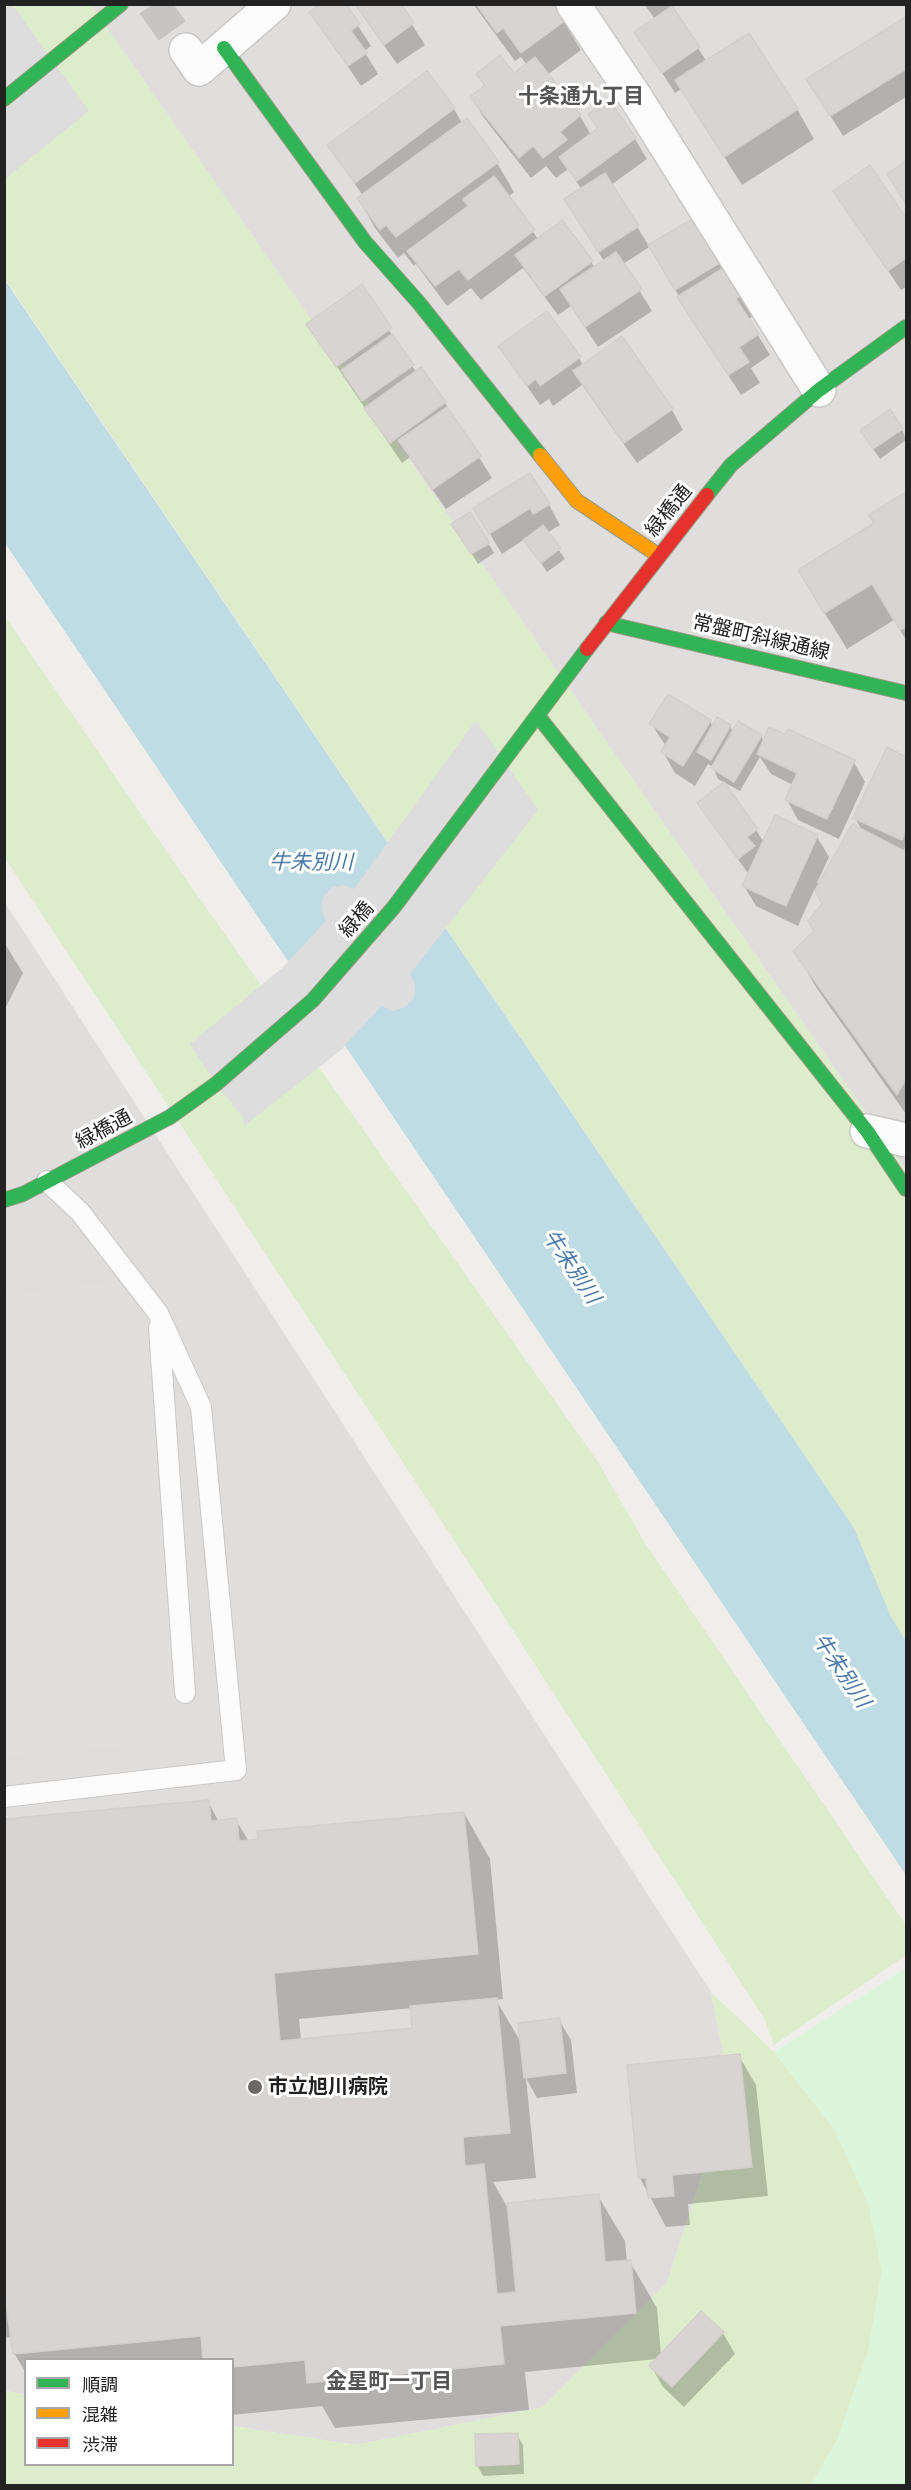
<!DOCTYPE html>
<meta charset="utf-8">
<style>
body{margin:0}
#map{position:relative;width:911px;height:2490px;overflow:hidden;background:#f0eeeb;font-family:Karla,"Noto Sans JP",sans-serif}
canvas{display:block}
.frame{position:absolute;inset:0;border:6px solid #222;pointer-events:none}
.legend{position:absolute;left:24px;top:2358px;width:210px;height:108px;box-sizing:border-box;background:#fff;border:2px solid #a7a7a7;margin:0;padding:8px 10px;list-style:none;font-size:18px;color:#222}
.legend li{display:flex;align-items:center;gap:12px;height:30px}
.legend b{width:30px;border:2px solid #a7a7a7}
</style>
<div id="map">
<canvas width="911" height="2490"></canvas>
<div class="frame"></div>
<ul class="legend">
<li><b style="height:8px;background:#30b455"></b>順調</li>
<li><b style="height:8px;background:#ff9f0a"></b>混雑</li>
<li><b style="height:8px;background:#e5322d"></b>渋滞</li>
</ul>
</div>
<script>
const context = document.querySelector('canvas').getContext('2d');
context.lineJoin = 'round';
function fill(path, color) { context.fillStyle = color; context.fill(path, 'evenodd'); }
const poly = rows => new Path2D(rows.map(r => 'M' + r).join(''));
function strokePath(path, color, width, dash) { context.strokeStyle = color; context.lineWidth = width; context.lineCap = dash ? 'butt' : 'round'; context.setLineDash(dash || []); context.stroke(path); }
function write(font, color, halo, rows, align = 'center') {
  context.font = font + ' Karla,"Noto Sans JP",sans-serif'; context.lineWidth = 6; context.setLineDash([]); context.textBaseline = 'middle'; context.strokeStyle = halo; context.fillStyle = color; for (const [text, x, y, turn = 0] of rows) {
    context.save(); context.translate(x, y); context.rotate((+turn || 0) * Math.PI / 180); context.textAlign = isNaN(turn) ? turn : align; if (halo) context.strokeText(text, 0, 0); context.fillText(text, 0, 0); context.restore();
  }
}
fill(poly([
 [91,5,906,5,906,1170,109,31],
 [4,901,711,1992,730,2088,667,2283,543,2407,356,2445,233,2426,232,2360,26,2360,25,2394,5,2391]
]), '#dfdedc');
fill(poly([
 [4,5,91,5,906,1170,906,1641,891,1617,854,1528,5,279],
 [4,615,176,865,598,1462,645,1543,906,1925,906,1955,774,2045,764,2018,475,1572,5,858],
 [711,1992,774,2052,835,2130,869,2206,882,2271,868,2352,837,2440,811,2485,5,2485,4,2391,25,2394,26,2464,232,2464,233,2426,356,2445,543,2407,667,2283,730,2088]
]), '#ddeccb');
fill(poly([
 [906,1968,906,2485,811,2485,837,2440,868,2352,882,2271,869,2206,835,2130,774,2052]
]), '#daf5da');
fill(poly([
 [102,1282,144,1343,189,1741,5,1756,4,1296]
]), '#e0dfde');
fill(poly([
 [4,279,854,1528,891,1617,906,1641,906,1875,5,543]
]), '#bfdbe3');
fill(poly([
 [12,4,89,111,5,179,4,10],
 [476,720,538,810,410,974,415,985,414,998,405,1007,393,1011,381,1006,341,1050,244,1126,242,1116,216,1084,190,1044,282,968,326,921,321,910,323,897,331,888,343,885,354,889]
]), '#dedddd');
fill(poly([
 [344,4,371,46,364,51,378,74,361,86,311,13],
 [355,4,399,4,425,45,397,64],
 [473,4,553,4,581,50,547,75,580,116,591,135,599,129,590,115,608,102,635,139,647,159,611,185,649,246,693,220,723,269,756,314,748,319,770,355,751,368,760,383,741,395,691,318,651,246,623,264,652,311,598,347,571,306,558,315,523,268,481,300,471,288,447,306,416,264,414,266,404,253,398,258,375,228,359,199,363,196,329,146,454,109,462,123,497,163,514,192,508,197,538,239,591,262,595,268,604,261,578,220,582,190,568,169,556,178,546,166,531,178,484,118,472,97,485,87,478,74,514,75,527,65,521,57,515,61],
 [644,4,676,4,672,8,707,62,797,109,814,139,742,185,681,89,675,93,636,32,655,19],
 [906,19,906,97,843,136,808,80],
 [906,163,906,204,889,175],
 [870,167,906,221,906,287,901,290,835,191],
 [361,287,416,372,421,369,445,403,492,478,446,509,410,457,402,463,308,324],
 [500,347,579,358,583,365,672,410,683,430,637,463,582,385,553,406,549,399,540,405],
 [902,429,906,440,880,459,868,441],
 [906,494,906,640,894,620,847,649,821,607,876,524,871,516],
 [549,505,560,525,547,533,565,559,547,572,525,539,502,554,475,509],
 [459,534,488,543,494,553,478,564],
 [710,721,713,727,730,726,733,732,761,736,764,742,853,761,865,782,839,839,798,820,787,800,793,785,771,774,760,757,740,791,718,779,713,767,708,764,695,786,675,773,663,752,666,746,651,724],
 [887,749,906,758,906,1114,816,987,795,951,816,932,824,904,815,888,798,926,756,906,744,886,749,875,699,803,724,784,764,842,776,817,817,837,829,857,817,883,819,884,863,832,855,818],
 [4,942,23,973,4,1011],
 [208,1802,219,1822,236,1820,249,1842,464,1813,490,1859,503,1999,496,2000,522,2044,559,2020,571,2040,577,2093,537,2098,526,2078,536,2178,493,2182,509,2210,598,2196,625,2241,627,2262,630,2262,657,2308,661,2355,701,2313,723,2333,735,2354,684,2407,663,2387,651,2366,657,2359,525,2372,529,2410,335,2428,322,2406,232,2415,232,2360,26,2360,26,2373,14,2353,13,2337,4,2338,4,1821],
 [412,2008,414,2030,301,2040,299,2019],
 [739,2056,756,2085,768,2196,688,2204,690,2225,666,2227,640,2178],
 [517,2435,523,2445,524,2474,483,2476,477,2465]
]), '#0003');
const building = poly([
 [320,4,346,4,360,24,351,31,367,53,348,66,309,12,320,4],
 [355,4,401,4,414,23,384,45,355,4],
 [476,4,554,4,566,20,521,53,503,28,497,33,476,4],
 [672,6,700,47,662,73,634,32,672,6],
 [906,17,906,69,830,116,806,79,906,17],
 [749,33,798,109,724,157,675,80,749,33],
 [500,55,514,73,535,57,581,115,560,132,567,140,543,158,533,146,519,158,470,97,485,85,476,74,500,55],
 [427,71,455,108,355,183,327,145,427,71],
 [609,100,636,138,577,181,559,157,598,128,588,114,609,100],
 [467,118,499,162,396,237,386,225,380,230,357,198,467,118],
 [906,161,906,204,887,174,906,161],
 [870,165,906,218,906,258,888,271,833,191,870,165],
 [605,173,639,226,598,252,564,199,605,173],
 [494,176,535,230,468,280,459,269,435,286,407,251,468,206,463,199,494,176],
 [694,218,721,262,675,290,648,245,694,218],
 [562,220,593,261,545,296,515,255,562,220],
 [616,252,642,289,585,327,560,289,616,252],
 [728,265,746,292,736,299,759,334,739,347,749,362,728,375,677,297,728,265],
 [362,284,392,328,336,367,306,324,362,284],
 [547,311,581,357,540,386,536,379,527,386,498,346,547,311],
 [392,334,414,365,362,401,341,370,392,334],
 [622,336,673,409,624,443,573,371,622,336],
 [421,367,446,402,390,443,364,408,421,367],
 [447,407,481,456,433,489,398,440,447,407],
 [890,409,903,429,873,449,860,430,890,409],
 [530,473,550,504,533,514,530,508,489,534,473,508,530,473],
 [906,492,906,627,900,630,872,584,824,613,798,570,874,523,869,515,906,492],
 [470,512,490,543,471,554,451,524,470,512],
 [543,525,561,548,541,563,523,540,543,525],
 [668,694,711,720,683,766,661,752,670,737,649,724,668,694],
 [717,717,731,725,711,760,697,752,717,717],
 [738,721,762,735,734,782,711,768,738,721],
 [769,727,785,734,788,729,855,760,827,819,785,800,797,773,757,754,769,727],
 [887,747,906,757,906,831,902,840,853,818,887,747],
 [724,782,758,829,747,837,755,846,738,859,697,803,724,782],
 [775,815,818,835,786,906,742,886,775,815],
 [852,824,904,851,906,846,906,1079,897,1095,793,951,814,931,808,921,822,904,815,890,852,824],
 [209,1800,211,1821,237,1818,239,1841,258,1839,257,1831,464,1812,478,1954,274,1973,280,2041,412,2028,410,2006,497,1998,510,2133,463,2137,465,2166,484,2164,497,2294,516,2292,507,2203,599,2194,605,2262,631,2260,636,2313,500,2326,504,2364,307,2383,305,2360,232,2367,232,2360,203,2360,201,2336,13,2354,4,2290,4,1819,209,1800],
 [560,2018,566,2073,524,2078,518,2023,560,2018],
 [740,2054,752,2167,672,2175,674,2196,648,2198,646,2178,638,2178,627,2065,740,2054],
 [701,2311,724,2332,672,2387,649,2366,701,2311],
 [518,2433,519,2464,476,2466,475,2434,518,2433]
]);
fill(building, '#d7d4d2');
strokePath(building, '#d3d0cc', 1.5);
strokePath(poly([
 [153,4,186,50]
]), '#c7c5c3', 33, [33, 16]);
const lane = poly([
 [159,1328,185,1693],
 [4,1797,236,1770,201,1407,158,1313,80,1212,47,1181]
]);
const street = poly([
 [573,4,636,98,819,390],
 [186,50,199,69,274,4],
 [867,1131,906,1140]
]);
const fast = poly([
 [224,48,365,242,419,303,540,455],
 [4,99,121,4],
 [707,495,731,465,819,390,906,327],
 [606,623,906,693],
 [538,716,867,1131,906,1189],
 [4,1200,23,1194,170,1117,216,1084,313,1000,394,907,587,649]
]);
const slow = poly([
 [540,455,577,501,658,555]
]);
const jam = poly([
 [587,649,707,495]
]);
strokePath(lane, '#c9c8c7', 22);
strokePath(street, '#c9c8c7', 36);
strokePath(fast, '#999a82', 16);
strokePath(slow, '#999a82', 16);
strokePath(jam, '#999a82', 16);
strokePath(lane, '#fdfcfc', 20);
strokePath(street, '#fdfcfc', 33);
strokePath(fast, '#30b455', 14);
strokePath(slow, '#ff9f0a', 14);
strokePath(jam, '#e5322d', 14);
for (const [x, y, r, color] of [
 [255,2087,8,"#6a6968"]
]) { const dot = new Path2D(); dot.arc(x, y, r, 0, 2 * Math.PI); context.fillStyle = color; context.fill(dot); strokePath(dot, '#fff', 2); }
write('20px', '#222', '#fff', [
 ["緑橋通",669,511,-51],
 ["常盤町斜線通線",761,638,13],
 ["緑橋",357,920,-49],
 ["緑橋通",104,1130,-28]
]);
write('bold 20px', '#222', '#fff', [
 ["市立旭川病院",268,2087]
], 'left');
write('bold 21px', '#555', '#fff', [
 ["十条通九丁目",581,97],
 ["金星町一丁目",389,2382]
]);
write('italic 21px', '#4a7aab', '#fff', [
 ["牛朱別川",311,863],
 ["牛朱別川",571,1267,56],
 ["牛朱別川",841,1671,56]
]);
</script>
